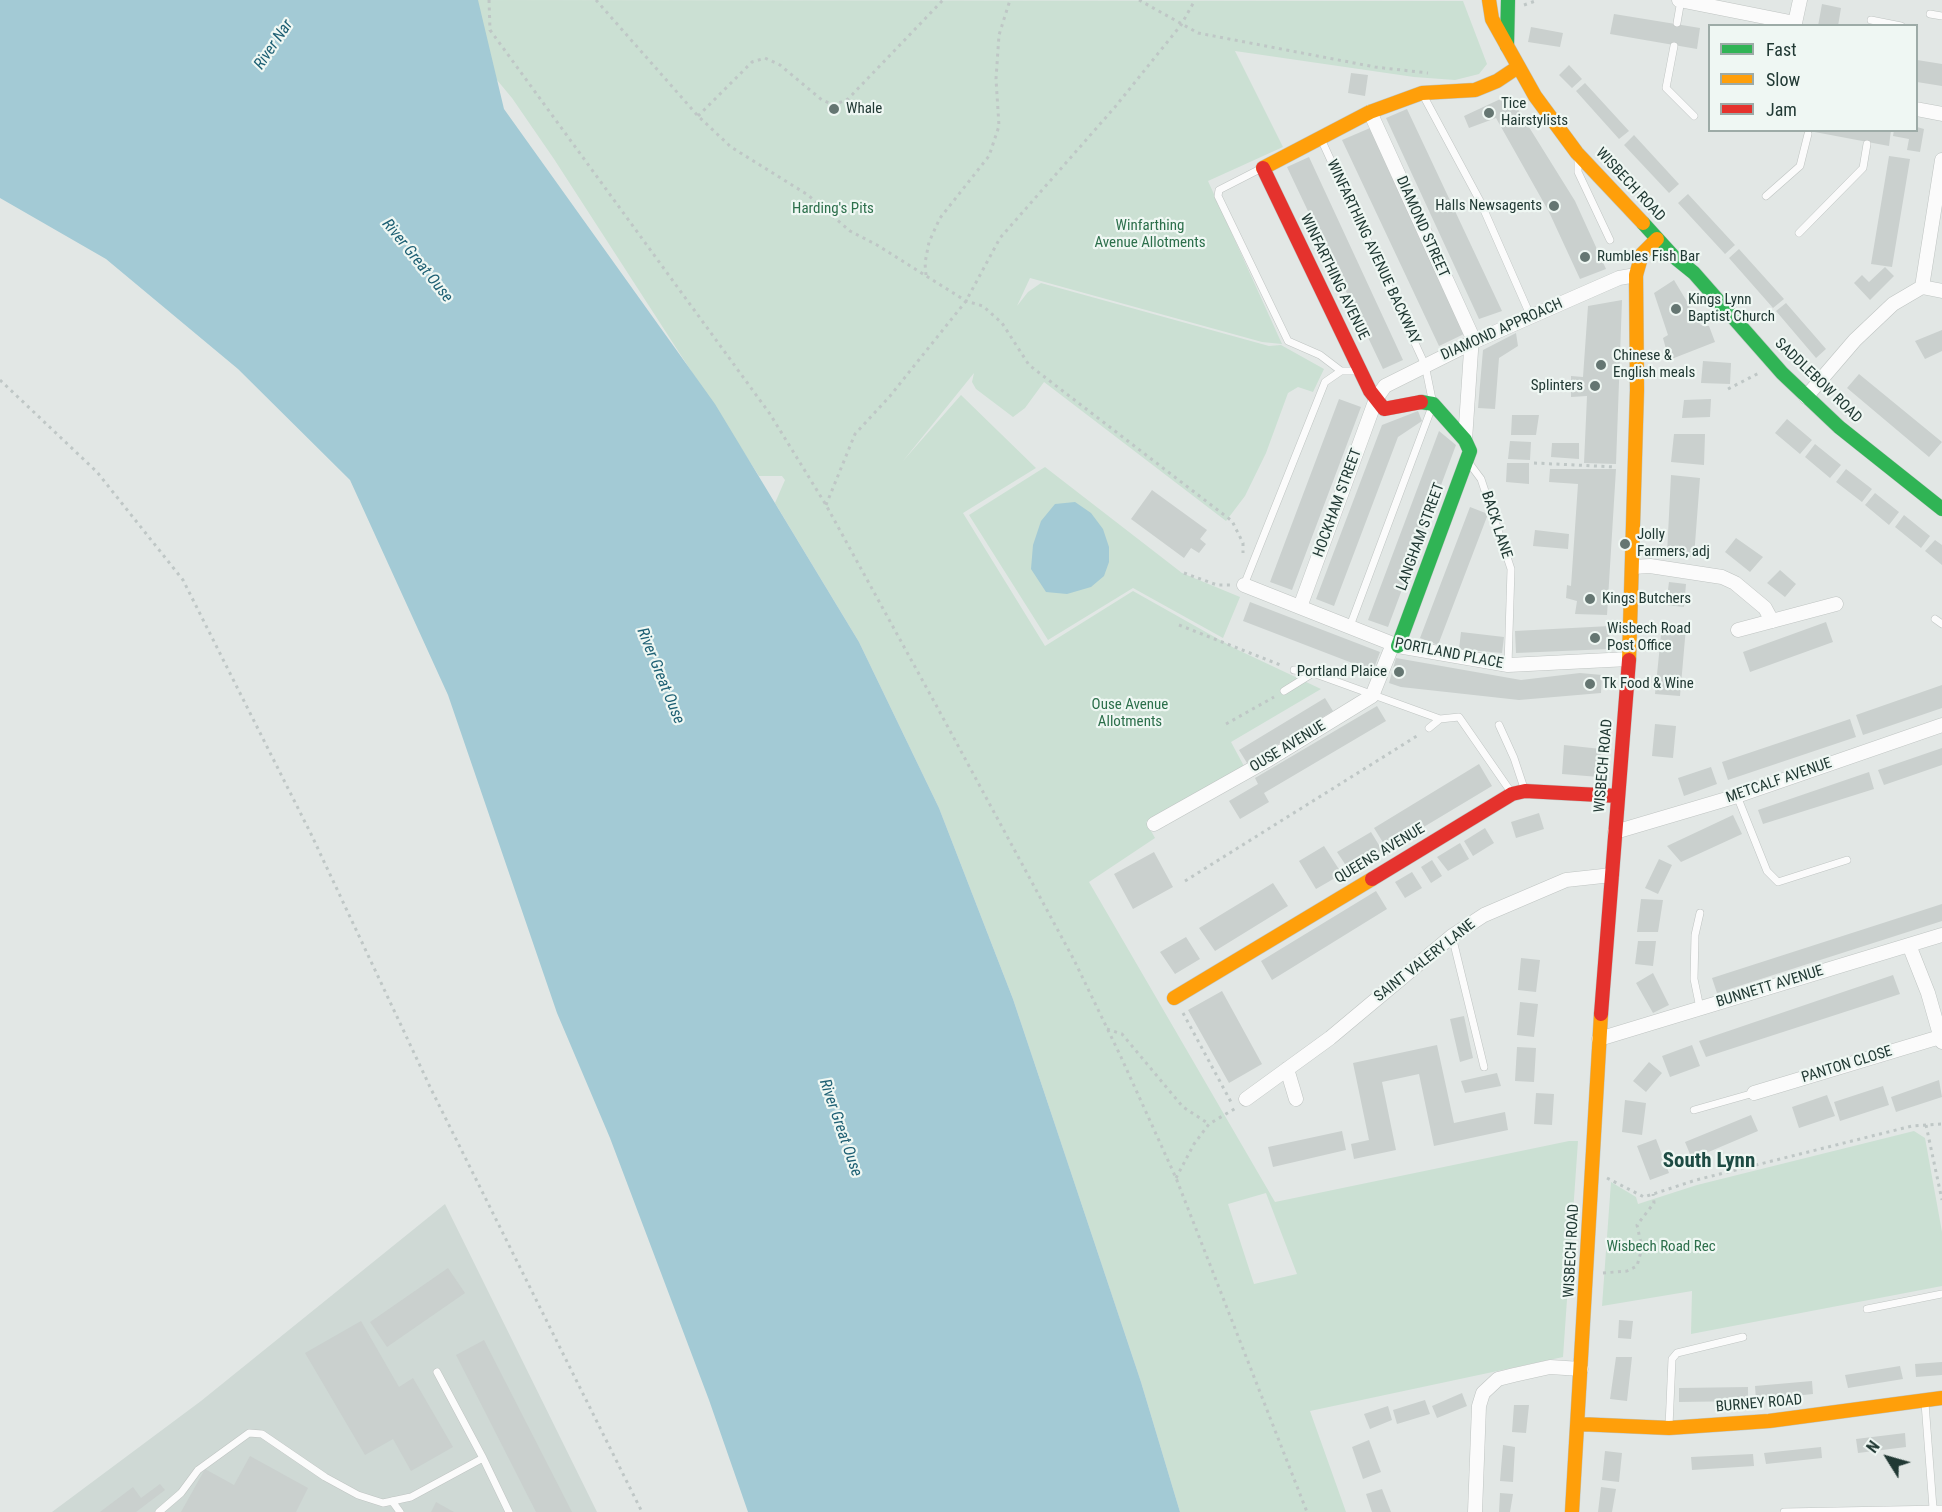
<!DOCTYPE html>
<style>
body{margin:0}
#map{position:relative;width:1942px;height:1512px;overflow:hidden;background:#e2e7e5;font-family:"Roboto Condensed",sans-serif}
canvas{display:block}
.legend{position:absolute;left:1708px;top:24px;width:210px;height:108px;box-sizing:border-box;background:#eff7f3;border:2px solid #9daba7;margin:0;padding:8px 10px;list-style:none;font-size:18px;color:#213934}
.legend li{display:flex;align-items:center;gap:12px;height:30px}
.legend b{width:30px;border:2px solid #9daba7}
.north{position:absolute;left:1858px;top:1428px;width:60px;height:60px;-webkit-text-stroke:4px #eff7f3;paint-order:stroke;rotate:307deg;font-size:16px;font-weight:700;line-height:24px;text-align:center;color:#213934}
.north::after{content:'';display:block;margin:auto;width:21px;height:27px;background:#213934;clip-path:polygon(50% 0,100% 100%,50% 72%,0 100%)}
</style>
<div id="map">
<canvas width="1942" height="1512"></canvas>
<ul class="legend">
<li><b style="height:8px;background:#30b455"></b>Fast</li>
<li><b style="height:8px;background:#ff9f0a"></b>Slow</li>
<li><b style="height:8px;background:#e5322d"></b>Jam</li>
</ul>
<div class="north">N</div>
</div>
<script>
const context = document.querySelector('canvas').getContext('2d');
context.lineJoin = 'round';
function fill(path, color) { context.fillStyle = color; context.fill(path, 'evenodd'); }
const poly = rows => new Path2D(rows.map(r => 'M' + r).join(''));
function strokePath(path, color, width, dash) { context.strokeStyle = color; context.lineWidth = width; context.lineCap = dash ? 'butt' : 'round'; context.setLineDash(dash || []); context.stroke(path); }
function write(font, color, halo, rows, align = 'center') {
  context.font = font + ' "Roboto Condensed",sans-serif'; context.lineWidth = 4.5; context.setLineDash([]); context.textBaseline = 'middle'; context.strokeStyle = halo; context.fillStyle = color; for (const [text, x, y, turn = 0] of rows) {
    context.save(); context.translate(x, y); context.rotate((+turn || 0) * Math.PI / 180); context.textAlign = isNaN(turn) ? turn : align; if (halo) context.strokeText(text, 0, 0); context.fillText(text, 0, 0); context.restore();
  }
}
fill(poly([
 [445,1204,597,1512,52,1512,201,1401]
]), '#cfd9d5');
fill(poly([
 [468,0,1463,1,1487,64,1479,74,1455,80,1414,77,1235,51,1283,147,1208,181,1282,344,1262,342,1030,278,1017,306,1028,292,1041,283,1269,346,1281,345,1324,369,1313,392,1298,387,1288,393,1266,453,1245,496,1226,521,1044,382,1025,408,1013,417,976,389,972,382,974,373,903,461,961,395,1036,468,963,513,1045,646,1133,591,1236,649,1321,689,1231,742,1245,768,1146,822,1155,838,1089,882,1275,1202,1569,1141,1578,1141,1563,1357,1310,1411,1346,1512,1180,1512,1141,1382,1013,999,939,808,859,642,775,503,785,480,782,476,759,476,554,159,512,98,477,56],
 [1266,1193,1297,1274,1254,1284,1228,1204],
 [1045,467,1182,573,1240,597,1223,638,1133,588,1048,640,969,515],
 [1914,1131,1925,1138,1942,1232,1942,1286,1691,1334,1692,1291,1602,1306,1611,1182,1636,1197,1638,1204,1697,1185]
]), '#cbe0d3');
fill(poly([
 [0,0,478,0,504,109,715,404,859,642,939,808,1013,999,1141,1382,1180,1512,748,1512,709,1400,610,1138,557,1013,448,695,350,480,238,369,106,259,0,198],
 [1075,502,1091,513,1103,529,1109,547,1109,562,1104,576,1091,587,1067,594,1046,592,1031,569,1033,545,1041,521,1055,504]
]), '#a3cad5');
fill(poly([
 [1822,4,1841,8,1838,26,1818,26],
 [1614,14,1700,28,1697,49,1610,34],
 [1531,27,1563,33,1560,47,1528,42],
 [1917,60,1942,64,1942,86,1917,82],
 [1569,65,1582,79,1572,88,1559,75],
 [1351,73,1368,75,1365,96,1348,93],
 [1585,83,1629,131,1619,139,1576,91],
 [1509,95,1575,201,1606,269,1580,279,1549,212,1496,118,1469,128,1464,116],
 [1407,109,1502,311,1479,319,1386,118],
 [1917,127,1924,129,1920,152,1907,150,1909,139,1893,136,1894,130,1917,130],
 [1370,128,1464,334,1439,346,1342,140],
 [1804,130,1891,130,1889,146],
 [1634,135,1679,184,1669,193,1624,145],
 [1889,156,1910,159,1892,267,1871,264],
 [1309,157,1403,360,1383,369,1287,167],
 [1688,194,1735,245,1725,254,1678,203],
 [1739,249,1784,299,1773,308,1729,258],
 [1885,267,1894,276,1870,300,1854,283,1862,275,1869,282],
 [1674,280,1701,325,1709,326,1715,342,1669,360,1663,338,1668,335,1654,293],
 [1622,300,1616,464,1584,463,1587,396,1571,397,1571,376,1583,377,1588,306],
 [1786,303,1826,349,1816,358,1776,311],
 [1942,330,1942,351,1925,359,1915,341],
 [1516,333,1518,346,1499,358,1495,409,1478,408,1483,350],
 [1703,361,1731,363,1730,384,1701,383],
 [1859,374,1942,442,1929,457,1847,388],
 [1339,399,1361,407,1292,590,1270,582],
 [1711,399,1710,417,1682,418,1684,400],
 [1418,411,1422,421,1398,437,1334,606,1316,599,1382,425],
 [1512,415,1539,415,1536,435,1511,435],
 [1787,419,1812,440,1800,454,1775,433],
 [1439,431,1456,445,1388,627,1368,620],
 [1674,434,1705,434,1704,465,1671,462],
 [1510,441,1531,442,1530,460,1508,459],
 [1552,443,1579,443,1579,459,1551,457],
 [1815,444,1841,465,1830,478,1805,457],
 [1507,463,1529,463,1529,484,1506,482],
 [1550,469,1616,469,1607,615,1575,614,1577,601,1566,598,1567,585,1571,586,1578,484,1549,482],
 [1846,469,1872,489,1862,502,1836,482],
 [1671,475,1700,478,1694,557,1667,554],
 [1152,490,1207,530,1200,539,1206,544,1199,553,1191,548,1184,558,1131,519],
 [1875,493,1899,512,1889,525,1865,505],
 [1470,507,1488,514,1438,645,1420,638],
 [1904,515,1930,536,1921,548,1895,527],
 [1535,530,1569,534,1568,549,1533,546],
 [1736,538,1763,557,1750,572,1725,552],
 [1935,540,1942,545,1942,565,1925,551],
 [1780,570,1796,584,1785,597,1767,583],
 [1669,582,1686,584,1684,607,1666,605],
 [1250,602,1380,652,1373,671,1243,621],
 [1826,622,1833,642,1750,672,1743,652],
 [1662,625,1686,627,1680,696,1655,694],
 [1610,626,1609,649,1516,653,1515,631],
 [1461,632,1504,637,1502,653,1459,649],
 [1396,658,1521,680,1580,673,1602,675,1601,693,1519,700,1401,687,1389,683],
 [1942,685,1942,708,1863,735,1856,715],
 [1325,698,1333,711,1247,763,1239,750],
 [1377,706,1386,721,1264,793,1269,802,1240,819,1229,801,1258,784,1255,778],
 [1850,719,1856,737,1728,780,1722,762],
 [1655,724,1676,726,1673,758,1652,756],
 [1564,745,1601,749,1599,777,1562,774],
 [1942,748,1942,765,1884,785,1878,770],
 [1479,764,1492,786,1387,849,1374,828],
 [1711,767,1717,784,1684,796,1678,778],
 [1869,772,1874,789,1763,824,1758,810],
 [1539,813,1544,829,1516,838,1511,822],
 [1733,815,1742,834,1681,862,1667,846],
 [1485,828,1494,843,1473,856,1464,841],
 [1371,832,1382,850,1349,870,1337,852],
 [1460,843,1469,859,1448,871,1437,857],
 [1324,846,1342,874,1316,889,1299,861],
 [1154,852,1173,887,1133,909,1114,874],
 [1659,859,1672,865,1658,894,1645,888],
 [1432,860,1442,876,1431,883,1421,867],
 [1412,872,1422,888,1405,898,1395,882],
 [1273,883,1288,906,1215,951,1199,928],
 [1376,891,1387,909,1272,980,1261,961],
 [1641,899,1663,900,1658,932,1637,932],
 [1942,904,1942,921,1717,993,1712,978],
 [1186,937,1200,959,1175,974,1160,952],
 [1638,941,1656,941,1653,966,1635,964],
 [1521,958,1540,960,1536,992,1518,990],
 [1653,973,1669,1005,1653,1013,1636,983],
 [1893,975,1900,994,1706,1057,1699,1041],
 [1222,991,1262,1064,1229,1083,1188,1010],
 [1520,1002,1538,1004,1534,1037,1517,1035],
 [1464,1016,1473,1058,1460,1062,1450,1019],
 [1437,1045,1454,1123,1505,1112,1508,1130,1434,1146,1419,1074,1382,1082,1396,1150,1354,1159,1351,1144,1369,1140,1353,1063],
 [1692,1045,1700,1066,1670,1077,1662,1056],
 [1517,1047,1536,1048,1534,1082,1515,1081],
 [1649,1062,1662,1073,1646,1092,1633,1081],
 [1497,1073,1501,1086,1465,1093,1461,1081],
 [1939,1080,1942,1097,1896,1112,1891,1097],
 [1883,1086,1889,1105,1840,1121,1834,1102],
 [1536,1093,1554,1094,1552,1125,1534,1124],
 [1827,1095,1835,1116,1799,1128,1792,1107],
 [1625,1100,1646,1103,1642,1135,1622,1132],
 [1751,1115,1758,1131,1692,1159,1685,1142],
 [1342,1131,1346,1150,1273,1167,1268,1147],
 [1656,1139,1669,1173,1650,1180,1637,1146],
 [448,1268,465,1293,387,1347,370,1322],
 [1619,1320,1633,1321,1631,1339,1618,1338],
 [361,1321,399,1387,413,1378,453,1447,411,1471,393,1439,365,1455,305,1353],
 [484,1340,572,1512,536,1512,456,1355],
 [1616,1357,1632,1357,1627,1401,1610,1399],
 [1942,1362,1942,1375,1916,1377,1915,1364],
 [1900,1366,1903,1379,1848,1388,1845,1375],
 [1812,1381,1813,1394,1756,1400,1755,1386],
 [1748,1387,1748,1401,1679,1402,1679,1388],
 [1462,1393,1467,1406,1437,1418,1432,1406],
 [1425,1400,1430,1414,1397,1424,1393,1410],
 [1514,1405,1529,1405,1526,1433,1512,1432],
 [1388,1406,1392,1420,1370,1429,1364,1414],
 [1905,1433,1906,1447,1858,1453,1856,1439],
 [1369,1440,1381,1472,1363,1479,1352,1447],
 [1503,1445,1515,1447,1513,1482,1500,1481],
 [1821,1447,1822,1458,1766,1464,1764,1453],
 [1605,1451,1622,1453,1619,1482,1602,1480],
 [1753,1454,1754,1466,1692,1470,1691,1457],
 [250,1456,308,1488,296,1512,181,1512,205,1469,234,1485],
 [160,1484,165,1490,136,1512,100,1512,133,1487,141,1498],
 [1601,1487,1616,1489,1612,1512,1598,1512],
 [1382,1489,1391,1512,1372,1512,1366,1494],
 [1500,1493,1513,1494,1510,1512,1499,1512],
 [436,1502,454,1512,431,1512]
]), '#cad0ce');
const lane = poly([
 [1930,14,1942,16],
 [1871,20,1901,26],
 [1677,23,1681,0],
 [1674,46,1666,88,1694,116],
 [1423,95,1480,201,1531,317],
 [1321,139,1425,365,1433,404,1350,626],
 [1578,161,1578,172,1610,240],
 [1262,168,1219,190,1218,196,1288,341,1320,355,1341,371],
 [1766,196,1800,166,1808,134],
 [1799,233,1863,168,1867,144],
 [1469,463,1481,479,1511,569,1508,665],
 [1244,585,1325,382,1341,371,1359,371],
 [1935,619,1942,624],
 [1313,673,1440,719],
 [1284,691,1313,673,1294,670],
 [1499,725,1514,758,1524,788],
 [1429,728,1440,719,1459,717,1511,792],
 [1737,796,1767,871,1778,882,1847,860],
 [1452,936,1484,1067],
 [1700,1008,1694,979,1695,935,1700,913],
 [1694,1110,1754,1093],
 [1867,1309,1942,1294],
 [1925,1403,1933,1508],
 [1669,1426,1672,1359,1677,1353,1743,1337],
 [483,1458,509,1512],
 [392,1501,400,1512],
 [159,1512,181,1493,198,1470,249,1433,262,1434,325,1477,358,1495,383,1503,411,1497,483,1458,437,1372],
 [1784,1512,1942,1509]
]);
const street = poly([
 [1679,0,1795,23,1795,26],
 [1795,23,1800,0],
 [1916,109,1942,114],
 [1370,112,1472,336,1465,440],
 [1922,287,1942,160],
 [1806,397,1855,340,1893,304,1922,287,1942,291],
 [1633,567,1650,566,1722,577,1735,583,1765,608,1772,621],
 [1244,585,1398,646,1508,665,1629,659],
 [1300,607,1376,399,1385,386,1473,342,1619,278,1636,275],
 [1738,630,1836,604],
 [1154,824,1266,761,1372,696,1393,644],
 [1615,832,1737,796,1942,725],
 [1909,945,1928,993,1942,1042],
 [1599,1039,1942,935],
 [1287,1069,1296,1099],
 [1754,1093,1940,1037],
 [1246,1099,1330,1038,1452,936,1484,915,1566,880,1612,875],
 [1475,1512,1479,1406,1483,1393,1498,1379,1514,1375,1550,1367,1581,1369]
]);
const fast = poly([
 [1507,46,1508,0],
 [1643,223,1673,256,1694,273,1782,373,1839,427,1942,509],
 [1398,646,1470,451,1465,440,1433,404,1421,402]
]);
const slow = poly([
 [1489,0,1492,19,1535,96,1577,153,1643,223],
 [1263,168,1370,112,1422,93,1475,90,1497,81,1518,67],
 [1629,660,1637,390,1636,275,1642,254,1657,239],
 [1174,998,1372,879],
 [1578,1424,1669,1428,1769,1421,1942,1398],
 [1572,1512,1601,1014]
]);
const jam = poly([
 [1263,168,1370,391,1384,409,1421,402],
 [1372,879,1512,794,1525,791,1618,796],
 [1601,1014,1629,660]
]);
strokePath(lane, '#bfc4c2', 8);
strokePath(street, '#bfc4c2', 15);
strokePath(fast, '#bec5c3', 15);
strokePath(slow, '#bec5c3', 15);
strokePath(jam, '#bec5c3', 15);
strokePath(poly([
 [489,0,490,30,770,414,826,505,936,705,1074,960,1121,1057,1176,1178,1307,1512],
 [596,0,698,116,731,147,808,195,850,231,877,245,966,301,983,306,1002,323,1029,365,1232,521,1243,543,1243,553],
 [1139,0,1198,33,1375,67,1428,73],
 [1524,5,1538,0],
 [698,116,752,62,765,58,780,65,822,100,834,105,848,99,943,0],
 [926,275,925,263,929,242,940,218,989,156,999,126,996,79,999,35,1010,0],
 [0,380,97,472,183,580,311,834,431,1089,642,1512],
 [1728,389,1759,373],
 [1534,463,1616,467],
 [826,505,855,434,890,396,966,301,1000,238,1115,107,1181,25,1195,0],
 [1184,573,1217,585,1230,585],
 [1179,625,1283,666],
 [1226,724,1274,697],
 [1185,881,1420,734],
 [1183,1013,1231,1102],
 [1107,1029,1122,1034,1183,1107,1209,1124],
 [1926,1125,1942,1200],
 [1176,1178,1194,1144,1209,1124,1236,1108],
 [1607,1178,1644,1197,1696,1180,1912,1126,1942,1124],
 [1603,1273,1627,1271,1637,1266,1642,1248,1637,1225,1654,1203,1653,1194]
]), '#bfc7c6', 3, [3, 4.5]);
strokePath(lane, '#fbfbfb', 7);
strokePath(street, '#fbfbfb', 14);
strokePath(fast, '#30b455', 14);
strokePath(slow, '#ff9f0a', 14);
strokePath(jam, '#e5322d', 14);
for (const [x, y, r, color] of [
 [834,109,6,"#657672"],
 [1489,113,6,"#657672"],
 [1554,206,6,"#657672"],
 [1585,257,6,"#657672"],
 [1676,309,6,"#657672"],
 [1601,365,6,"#657672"],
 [1595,386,6,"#657672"],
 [1625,544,6,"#657672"],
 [1590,599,6,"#657672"],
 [1595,638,6,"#657672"],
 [1399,672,6,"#657672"],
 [1590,684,6,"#657672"]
]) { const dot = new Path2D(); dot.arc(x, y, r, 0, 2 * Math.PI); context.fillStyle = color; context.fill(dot); strokePath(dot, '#eff7f3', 2); }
write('15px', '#213934', '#eff7f3', [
 ["Tice",1501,104],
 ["Hairstylists",1501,121],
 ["Whale",846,109],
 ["Halls Newsagents",1542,206,"right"],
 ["Rumbles Fish Bar",1597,257],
 ["Kings Lynn",1688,300],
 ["Baptist Church",1688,317],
 ["Chinese &",1613,356],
 ["English meals",1613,373],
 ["Splinters",1583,386,"right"],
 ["Jolly",1637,535],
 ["Farmers, adj",1637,552],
 ["Kings Butchers",1602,599],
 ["Wisbech Road",1607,629],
 ["Post Office",1607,646],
 ["Portland Plaice",1387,672,"right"],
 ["Tk Food & Wine",1602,684]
], 'left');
write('15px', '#213934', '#eff7f3', [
 ["WISBECH ROAD",1630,185,47],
 ["DIAMOND STREET",1422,227,66],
 ["WINFARTHING AVENUE BACKWAY",1373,252,65],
 ["WINFARTHING AVENUE",1334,277,64],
 ["DIAMOND APPROACH",1502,330,-24],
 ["SADDLEBOW ROAD",1818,381,44],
 ["HOCKHAM STREET",1338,503,-70],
 ["BACK LANE",1496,525,72],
 ["LANGHAM STREET",1421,537,-70],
 ["PORTLAND PLACE",1449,654,11],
 ["OUSE AVENUE",1288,747,-31],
 ["WISBECH ROAD",1604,766,-85],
 ["METCALF AVENUE",1779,781,-19],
 ["QUEENS AVENUE",1380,854,-31],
 ["SAINT VALERY LANE",1425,961,-38],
 ["BUNNETT AVENUE",1770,987,-17],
 ["PANTON CLOSE",1847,1065,-17],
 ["WISBECH ROAD",1572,1251,-87],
 ["BURNEY ROAD",1759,1404,-5]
]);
write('15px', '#2c6f4b', '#eff7f3', [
 ["Harding's Pits",833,209],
 ["Winfarthing",1150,226],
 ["Avenue Allotments",1150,243],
 ["Ouse Avenue",1130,705],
 ["Allotments",1130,722],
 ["Wisbech Road Rec",1661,1247]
]);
write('italic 16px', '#1d5f73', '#eff7f3', [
 ["River Nar",274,45,-56],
 ["River Great Ouse",417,261,51],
 ["River Great Ouse",660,676,68],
 ["River Great Ouse",840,1128,71]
]);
write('bold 21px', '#1d4b43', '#eff7f3', [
 ["South Lynn",1709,1162]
]);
</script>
